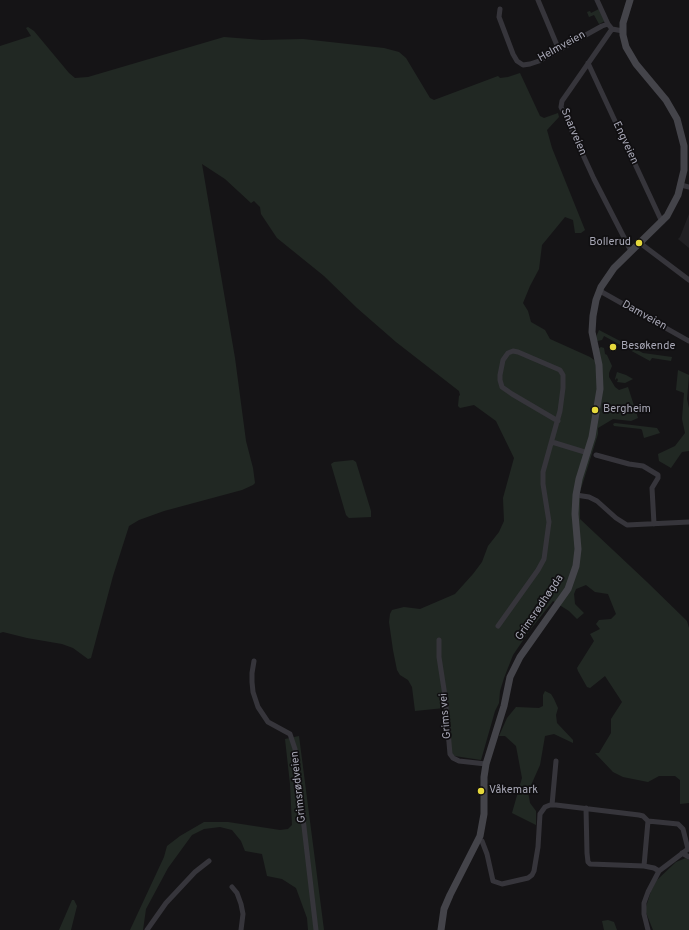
<!DOCTYPE html>
<meta charset="utf-8">
<style>
body{margin:0}
canvas{display:block;background:#151416}
</style>
<canvas width="689" height="930"></canvas>
<script>
const context = document.querySelector('canvas').getContext('2d');
context.lineJoin = 'round';
function fill(path, color) { context.fillStyle = color; context.fill(path, 'evenodd'); }
const poly = rows => new Path2D(rows.map(r => 'M' + r).join(''));
function strokePath(path, color, width, dash) { context.strokeStyle = color; context.lineWidth = width; context.lineCap = dash ? 'butt' : 'round'; context.setLineDash(dash || []); context.stroke(path); }
function write(font, color, halo, rows, align = 'center') {
  context.font = font + ' Overpass,sans-serif'; context.lineWidth = 3.5; context.setLineDash([]); context.textBaseline = 'middle'; context.strokeStyle = halo; context.fillStyle = color; for (const [text, x, y, turn = 0] of rows) {
    context.save(); context.translate(x, y); context.rotate((+turn || 0) * Math.PI / 180); context.textAlign = isNaN(turn) ? turn : align; if (halo) context.strokeText(text, 0, 0); context.fillText(text, 0, 0); context.restore();
  }
}
fill(poly([
 [689,214,689,248,678,239,680,237]
]), '#212023');
fill(poly([
 [599,9,605,21,599,24,594,15,589,17,587,12,590,11,591,13],
 [28,27,34,31,69,73,75,78,88,77,224,37,262,40,303,39,384,48,399,52,406,58,430,98,434,100,498,76,500,78,508,77,520,73,540,116,544,118,558,113,559,117,547,130,552,148,585,230,581,233,575,233,573,220,565,217,542,245,539,269,530,286,523,303,528,311,531,322,545,330,550,339,590,357,601,365,598,349,601,347,604,348,605,354,607,355,612,366,609,373,609,377,615,387,619,390,628,387,638,418,631,421,613,419,598,428,598,434,580,492,580,519,647,582,687,621,689,628,689,803,680,804,680,780,675,776,659,776,648,782,623,777,613,772,595,753,599,753,611,733,611,719,622,702,605,676,590,688,587,687,578,671,577,668,594,641,590,634,600,629,596,624,599,620,611,619,616,614,608,594,595,592,586,585,576,589,574,594,575,604,584,613,577,619,569,611,553,601,530,630,513,655,504,678,500,691,499,703,495,711,481,760,448,755,444,708,415,711,412,687,408,680,400,675,397,670,393,650,389,622,390,614,392,610,404,607,420,609,455,594,473,574,482,562,488,546,499,532,504,521,503,498,514,458,496,421,474,405,460,408,458,406,459,396,460,395,459,391,396,342,357,308,324,276,277,238,261,214,260,207,254,201,251,203,225,179,202,164,235,358,246,441,253,468,255,483,253,485,242,490,164,511,139,520,129,526,113,576,91,658,88,659,73,648,62,644,27,638,3,632,0,633,0,46,31,36,26,28],
 [599,330,643,353,672,357,671,361,652,358,650,361,604,336,602,340,597,341,596,337],
 [678,370,689,375,687,399,689,408,689,451,682,452,671,468,659,461,658,454,675,446,685,433,682,419,684,393,676,390],
 [617,372,626,375,633,379,625,383,617,382,618,380,617,378,615,380,615,379],
 [615,423,657,428,660,433,644,438,642,430,641,429,614,426,613,424],
 [353,460,356,462,371,511,371,517,349,518,346,515,331,464,334,462],
 [545,691,551,694,554,699,558,708,556,715,557,723,573,740,573,743,554,734,545,736,540,765,528,792,530,803,536,811,536,825,512,813,522,778,516,746,505,736,499,736,507,718,516,707,539,708,543,706,543,695],
 [299,736,324,930,308,930,307,918,296,888,282,879,267,876,262,854,245,851,241,841,232,830,220,827,204,829,192,835,168,868,146,909,143,930,130,930,164,857,167,846,180,836,204,822,228,822,280,830,288,829,292,825,290,784,285,739],
 [686,858,689,860,689,930,653,930,645,910,651,891,657,880,676,862],
 [72,900,74,900,77,906,71,930,59,930],
 [608,920,614,922,617,930,604,930,602,921]
]), '#212823');
strokePath(poly([
 [538,0,559,50],
 [597,0,608,24],
 [500,9,499,17,513,54,517,61,523,65,530,64,539,61,602,26,608,24,612,29],
 [623,31,612,29,569,91,562,101,561,107,594,179,631,251],
 [588,63,662,222],
 [681,185,689,187],
 [640,243,689,280],
 [600,291,689,341],
 [552,442,588,453],
 [596,455,629,464,643,466,658,475,658,478,652,488,654,524],
 [576,495,589,497,597,501,616,518,627,525,689,522],
 [498,626,538,570,544,559,549,522,543,484,543,472,560,411,563,388,563,375,560,370,518,352,513,351,508,353,503,360,500,375,500,380,502,387,512,394,558,421],
 [439,640,439,657,445,696,450,754,453,758,459,761,486,764],
 [254,661,252,673,252,682,253,692,258,707,268,722,290,734,295,749,316,930],
 [552,805,556,761],
 [478,840,482,841,487,854,493,881,502,884,528,878,532,875,534,871,538,847,540,814,545,807,550,805,556,805,639,815,643,816,648,821,678,824,683,829,688,849,659,871,654,868,644,866,590,864,588,862,587,853,586,808],
 [682,853,689,857],
 [644,866,648,821],
 [232,887,237,893,241,904,243,914,241,930],
 [147,930,166,903,195,872,209,861],
 [648,930,644,914,644,903,648,892,659,871]
]), '#36353b', 5);
strokePath(poly([
 [441,930,444,909,450,895,480,836,484,814,484,777,486,764,504,706,510,677,520,657,568,589,576,566,578,549,575,514,576,495,579,479,592,437,600,389,599,365,592,332,593,316,596,300,601,287,614,268,667,216,678,195,684,170,684,146,677,119,666,100,636,64,626,47,623,35,623,23,630,0]
]), '#44444a', 7);
for (const [x, y, r, color] of [
 [639,243,4,"#e6d93c"],
 [613,347,4,"#e6d93c"],
 [595,410,4,"#e6d93c"],
 [481,791,4,"#e6d93c"]
]) { const dot = new Path2D(); dot.arc(x, y, r, 0, 2 * Math.PI); context.fillStyle = color; context.fill(dot); strokePath(dot, '#100f11', 1.5); }
write('11px', '#a7a7b5', '#100f11', [
 ["Helmveien",562,47,-29],
 ["Snarveien",573,132,67],
 ["Engveien",625,143,65],
 ["Damveien",644,316,29],
 ["Grimsrødhøgda",540,608,-56],
 ["Grims vei",446,716,-95],
 ["Grimsrødveien",299,787,-96]
]);
write('11px', '#a7a7b5', '#100f11', [
 ["Bollerud",631,243,"right"],
 ["Besøkende",621,347],
 ["Bergheim",603,410],
 ["Våkemark",489,791]
], 'left');
</script>
